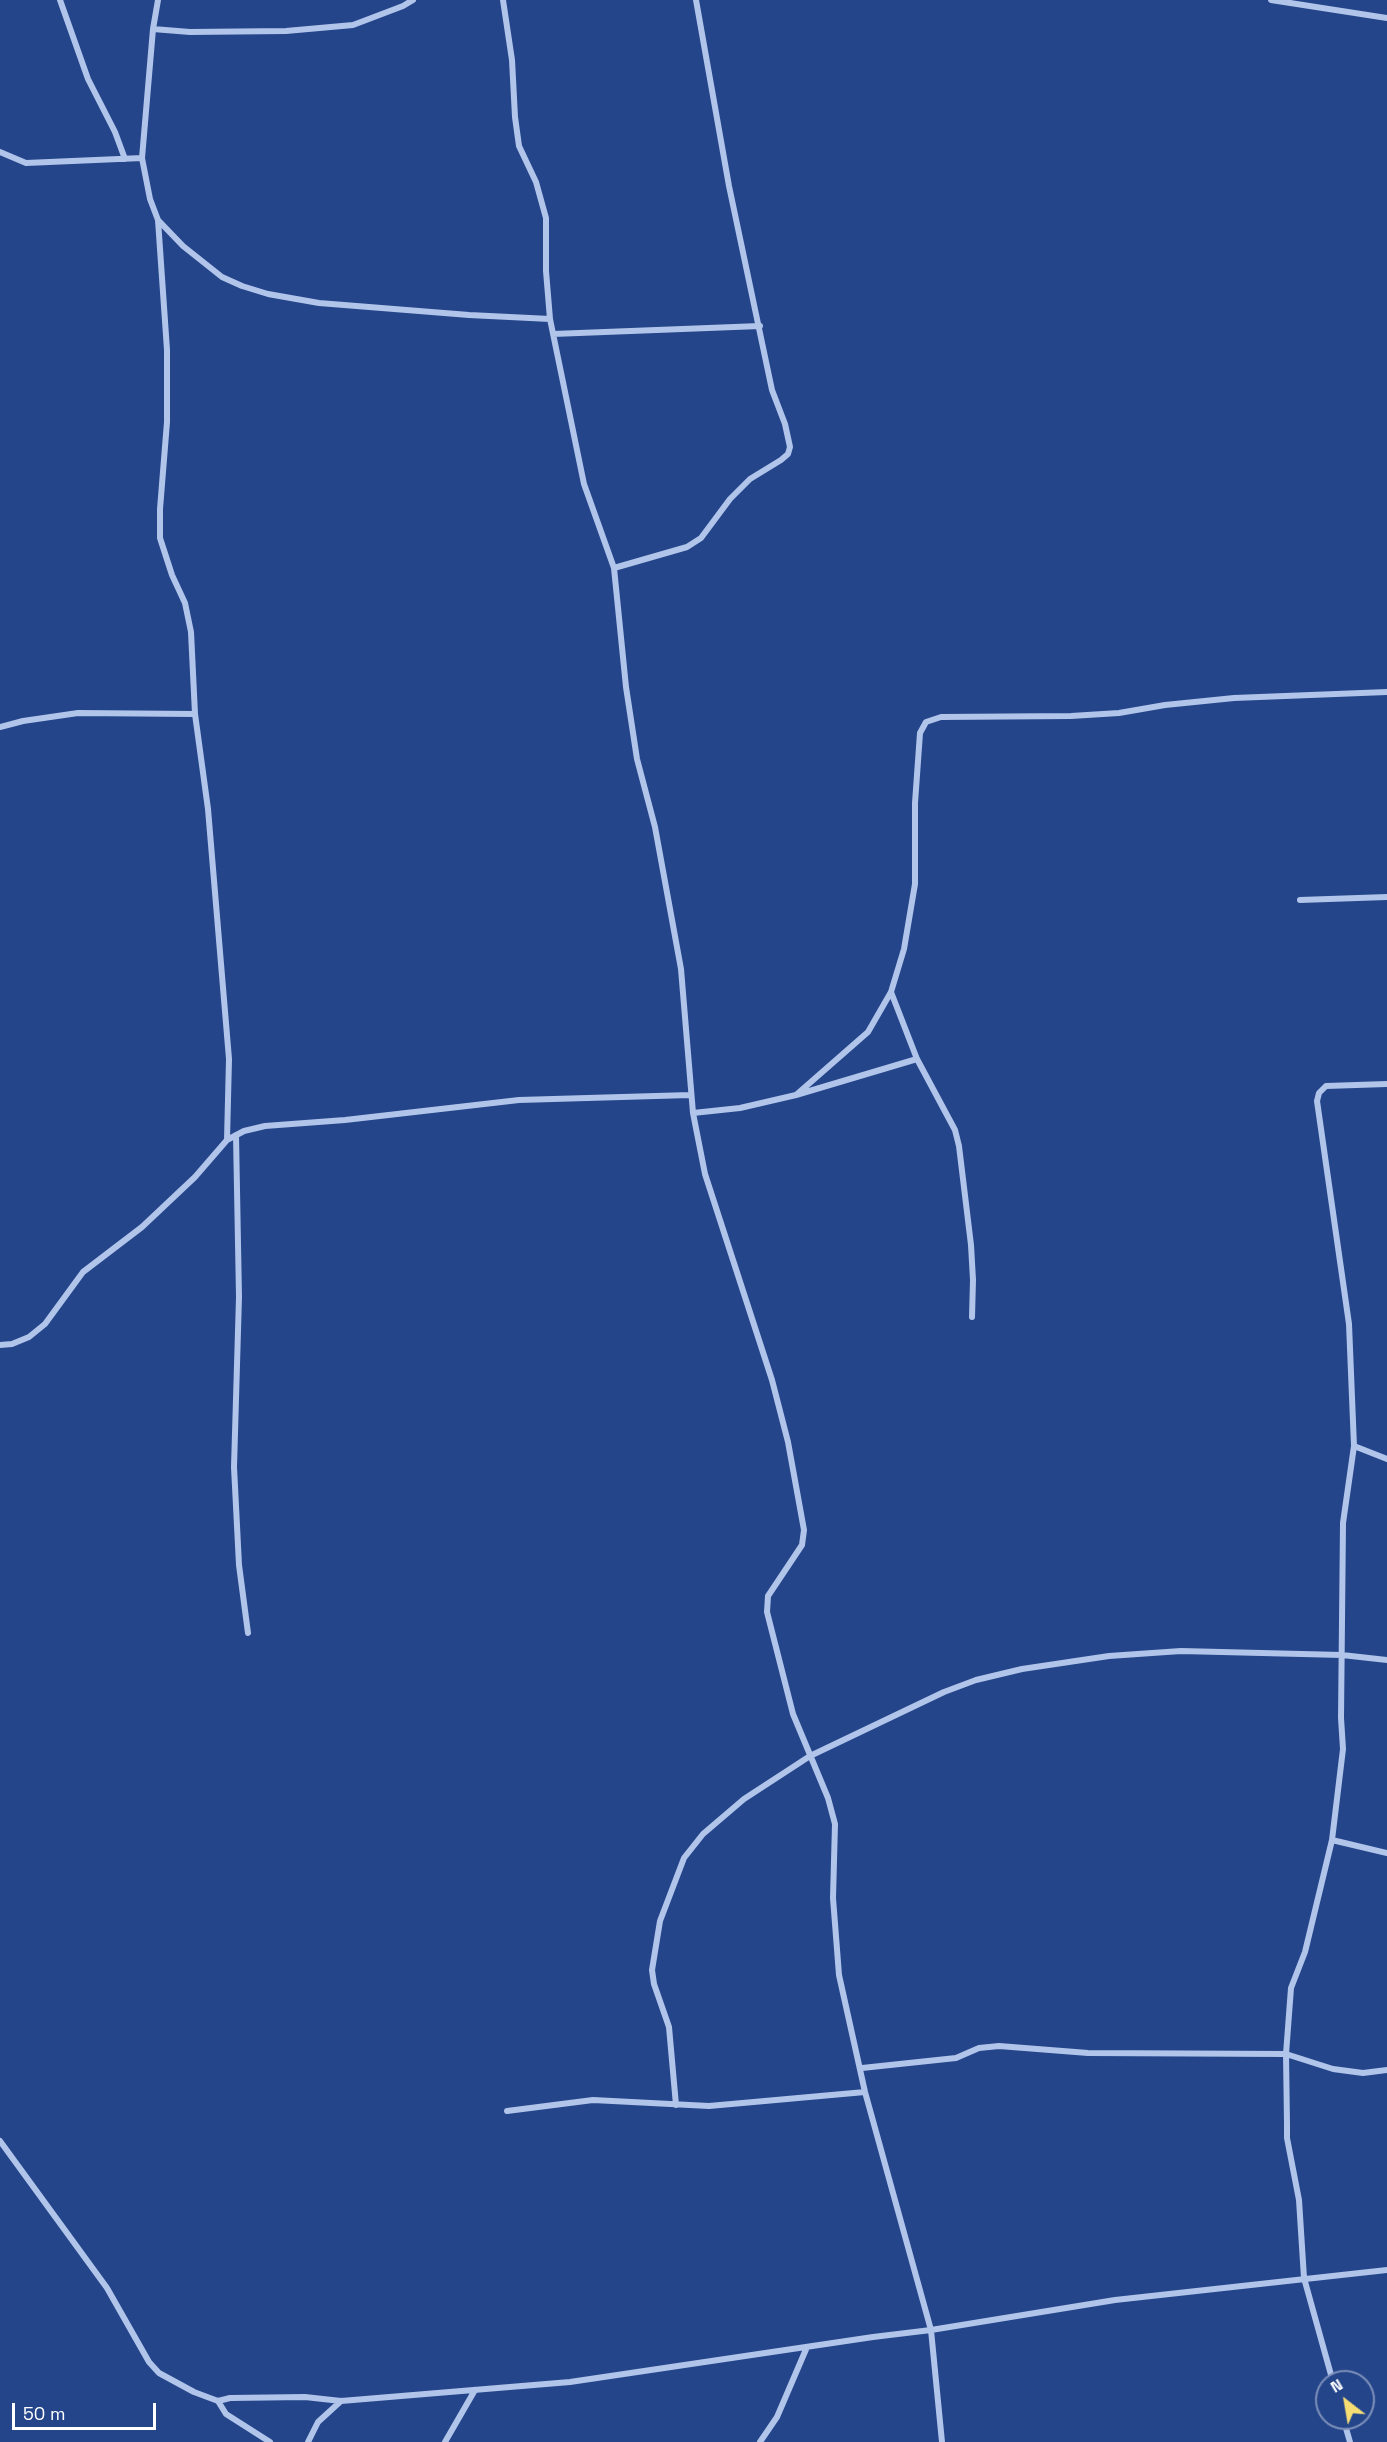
<!DOCTYPE html>
<style>
body{margin:0}
#map{position:relative;width:1387px;height:2442px;overflow:hidden;background:#24458a;font-family:"Space Grotesk",sans-serif}
canvas{display:block}
.north{position:absolute;left:1315px;top:2370px;width:60px;height:60px;box-sizing:border-box;background:#24458a;border:2px solid #7c8fb9;border-radius:50%;rotate:329deg;font-size:16px;font-weight:700;line-height:24px;text-align:center;color:#fff}
.north::after{content:'';display:block;margin:auto;width:21px;height:27px;background:#f5dd74;clip-path:polygon(50% 0,100% 100%,50% 72%,0 100%)}
.scale{position:absolute;left:12px;top:2403px;width:144px;height:27px;box-sizing:border-box;border:3px solid #fff;border-top:0;padding-left:8px;font-size:18px;line-height:21px;white-space:nowrap;color:#fff;-webkit-text-stroke:4px #24458a;paint-order:stroke}
</style>
<div id="map">
<canvas width="1387" height="2442"></canvas>
<div class="north">N</div>
<div class="scale">50 m</div>
</div>
<script>
const context = document.querySelector('canvas').getContext('2d');
context.lineJoin = 'round';
const poly = rows => new Path2D(rows.map(r => 'M' + r).join(''));
function strokePath(path, color, width, dash) { context.strokeStyle = color; context.lineWidth = width; context.lineCap = dash ? 'butt' : 'round'; context.setLineDash(dash || []); context.stroke(path); }
strokePath(poly([
 [60,0,88,79,115,132,125,159],
 [158,0,153,29,142,158,150,199,158,220,183,246,222,277,242,286,268,294,319,303,469,315,550,319],
 [503,0,512,60,515,117,519,146,536,182,546,218,546,271,550,319,584,484,614,568,626,687,637,759,655,827,681,969,693,1113,705,1174,772,1380,788,1442,804,1530,802,1545,768,1596,767,1612,793,1714,828,1798,835,1824,833,1898,839,1975,865,2092,931,2330,942,2442],
 [1271,0,1387,18],
 [153,29,190,32,286,31,353,25,403,6,413,0],
 [0,152,26,163,142,158],
 [158,220,167,350,167,422,160,509,160,538,172,575,185,603,191,632,195,714,208,809,229,1059,227,1140],
 [553,334,760,326],
 [614,568,687,547,701,538,730,499,750,479,781,460,788,454,790,447,785,424,772,390,729,186,696,0],
 [0,727,23,721,78,713,195,714],
 [1300,900,1387,897],
 [891,992,917,1059,955,1130,959,1146,971,1245,973,1280,972,1317],
 [796,1095,868,1032,891,992,904,949,915,884,915,803,920,733,926,722,941,717,1071,716,1119,713,1165,705,1234,698,1387,692],
 [693,1113,740,1108,796,1095,917,1059],
 [236,1135,239,1297,234,1467,239,1565,248,1633],
 [0,1345,12,1344,29,1337,45,1324,83,1272,142,1227,195,1177,227,1140,244,1131,265,1126,345,1120,519,1100,690,1095],
 [1354,1446,1387,1459],
 [1332,1840,1387,1853],
 [862,2068,956,2058,979,2048,999,2046,1088,2053,1286,2054,1333,2069,1363,2073,1387,2070],
 [676,2105,669,2027,654,1984,652,1970,660,1921,684,1858,703,1834,744,1799,810,1756,944,1692,976,1680,1022,1669,1109,1656,1181,1651,1342,1655,1387,1660],
 [507,2111,593,2100,709,2106,865,2092],
 [0,2141,107,2288,149,2362,159,2373,194,2392,218,2401,230,2398,305,2397,341,2401,570,2382,873,2337,931,2330,1115,2300,1387,2270],
 [1333,2382,1304,2278,1299,2200,1287,2138,1287,2124,1286,2054,1291,1988,1305,1952,1332,1840,1343,1749,1341,1718,1343,1523,1354,1446,1349,1324,1317,1101,1319,1093,1326,1086,1387,1084],
 [218,2401,226,2414,270,2442],
 [1343,2418,1350,2442],
 [308,2442,318,2422,341,2401],
 [445,2442,475,2390],
 [760,2442,777,2417,807,2347]
]), '#b1c4ea', 6);
</script>
